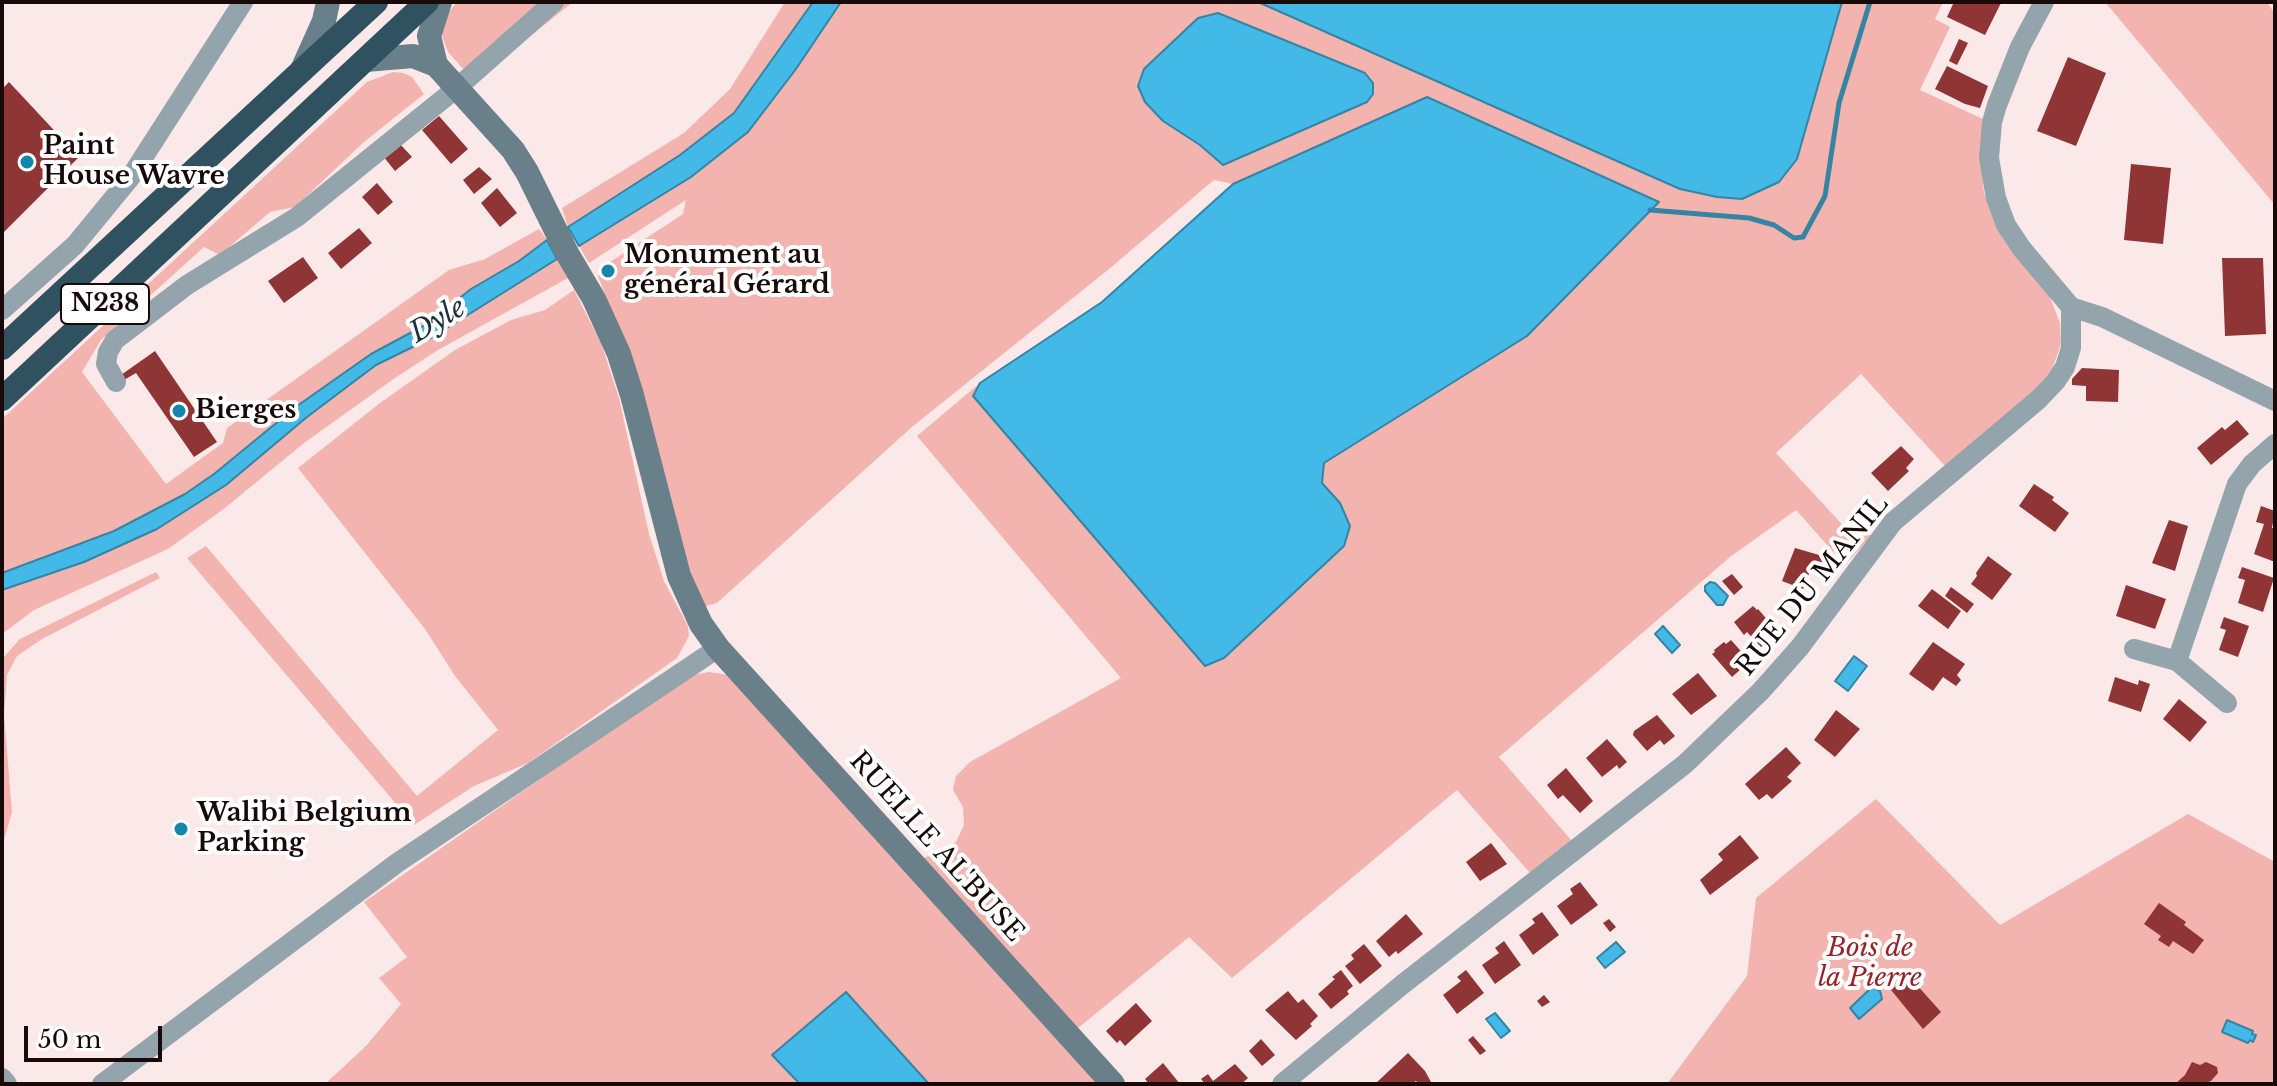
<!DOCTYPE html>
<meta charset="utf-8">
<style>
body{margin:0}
#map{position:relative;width:2277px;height:1086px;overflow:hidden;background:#fae9e8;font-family:"Libre Baskerville",serif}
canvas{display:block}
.frame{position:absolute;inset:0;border:4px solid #180a09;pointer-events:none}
.scale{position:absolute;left:24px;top:1026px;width:138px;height:36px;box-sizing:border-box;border:4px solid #180a09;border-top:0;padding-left:10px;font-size:24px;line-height:28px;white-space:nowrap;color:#180a09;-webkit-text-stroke:6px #fff;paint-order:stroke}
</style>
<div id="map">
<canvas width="2277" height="1086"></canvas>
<div class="frame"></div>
<div class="scale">50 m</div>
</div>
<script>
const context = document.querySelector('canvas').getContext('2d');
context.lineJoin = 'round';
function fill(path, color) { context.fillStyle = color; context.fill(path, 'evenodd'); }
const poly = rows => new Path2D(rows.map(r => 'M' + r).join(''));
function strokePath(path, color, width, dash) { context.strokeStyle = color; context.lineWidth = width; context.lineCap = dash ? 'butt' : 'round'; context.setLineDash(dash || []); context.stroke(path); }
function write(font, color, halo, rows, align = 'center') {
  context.font = font + ' "Libre Baskerville",serif'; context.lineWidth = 8; context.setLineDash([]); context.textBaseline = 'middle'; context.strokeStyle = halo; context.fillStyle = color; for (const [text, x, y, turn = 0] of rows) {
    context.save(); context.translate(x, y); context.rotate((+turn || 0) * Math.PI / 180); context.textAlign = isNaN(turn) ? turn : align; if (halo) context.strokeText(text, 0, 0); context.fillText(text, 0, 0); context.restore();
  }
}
fill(poly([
 [457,2,573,2,474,81,448,52,442,36,442,21],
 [785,2,813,2,735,113,681,155,568,227,562,208,684,133,730,89],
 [841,2,1258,2,1680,189,1717,197,1797,159,1842,2,1943,2,1935,19,1950,27,1920,90,1983,119,1981,162,1984,193,2003,234,2048,292,2060,323,2061,344,2051,372,2034,391,1947,468,1861,374,1776,453,1850,533,1872,535,1845,565,1796,510,1730,557,1499,757,1572,841,1531,874,1457,790,1232,978,1189,937,1077,1029,922,859,956,842,964,825,963,807,953,790,956,776,970,762,1121,678,917,436,980,383,974,397,1205,666,1340,503,1322,483,1324,463,1527,336,1658,203,1427,97,1233,184,1214,180,1109,269,912,427,717,603,703,607,685,573,624,345,598,276,610,262,683,214,686,200,589,263,579,246,691,177,748,132,796,69],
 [2105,2,2267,2,2275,14,2275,205],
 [393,72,403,73,412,77,424,94,364,142,295,207,270,212,220,255,204,247,101,340,82,372,166,484,223,443,227,428,449,270,485,259,539,229,547,240,519,261,471,289,425,325,371,355,297,406,214,474,185,494,114,531,2,573,2,419,367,82],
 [557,259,568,278,438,350,395,378,304,443,225,508,168,549,34,610,2,634,2,590,84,562,157,529,376,365,431,338],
 [574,290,601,343,619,398,649,534,664,581,688,626,689,636,677,658,528,763,474,786,414,825,187,558,206,546,417,796,498,730,455,676,425,629,298,468,380,403,455,350,511,320,545,310],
 [156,572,160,578,42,639,17,656,7,675,4,715,12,812,2,847,3,658,20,639],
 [709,672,729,675,1103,1084,929,1084,846,992,773,1055,800,1084,325,1084,366,1046,401,1004,379,978,407,957,364,902,688,676],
 [1876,799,2000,925,2188,814,2275,862,2275,1084,1667,1084,1747,976,1756,898]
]), '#f3b4af');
const water = poly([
 [813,2,841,2,796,69,748,132,691,177,579,246,568,227,680,155,734,113,813,2],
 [1258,2,1842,2,1797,159,1779,182,1742,199,1717,197,1680,189,1258,2],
 [1218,13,1365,73,1373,83,1373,94,1367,102,1223,165,1200,145,1163,121,1145,102,1138,86,1144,69,1198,18,1218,13],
 [1427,97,1659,202,1527,336,1324,463,1322,483,1340,503,1350,526,1344,546,1224,658,1205,666,973,396,980,383,1102,302,1233,184,1427,97],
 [547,240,557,259,431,338,376,365,307,417,226,485,157,529,84,562,2,590,2,573,114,531,185,494,214,474,297,406,371,354,425,325,471,289,519,261,547,240],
 [1710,582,1715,583,1728,596,1723,605,1717,605,1705,591,1705,586,1710,582],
 [1663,626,1680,645,1672,653,1655,634,1663,626],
 [1854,656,1867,666,1848,691,1835,681,1854,656],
 [1616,942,1625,952,1605,968,1597,958,1616,942],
 [1872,987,1880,991,1882,999,1859,1019,1850,1008,1872,987],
 [846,992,929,1084,800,1084,772,1055,846,992],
 [1495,1013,1510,1031,1501,1038,1486,1019,1495,1013],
 [2227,1020,2253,1031,2252,1034,2256,1035,2253,1042,2250,1040,2248,1043,2222,1032,2227,1020]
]);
fill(water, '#42b9e6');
strokePath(water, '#3584a4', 2);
strokePath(poly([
 [1650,210,1749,218,1774,225,1794,238,1803,237,1825,196,1839,103,1870,2]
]), '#3584a4', 5);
fill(poly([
 [1954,2,1998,2,2001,3,1985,35,1947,17],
 [1959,39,1968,43,1957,65,1949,61],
 [2068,57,2106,73,2076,146,2037,131],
 [1947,66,1988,86,1980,108,1965,104,1935,89],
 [9,82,79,157,2,234,2,89],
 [439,116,468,149,451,164,422,130],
 [399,143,412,157,395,171,383,156],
 [2131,164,2171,168,2163,244,2124,240],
 [479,167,492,179,474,194,463,180],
 [377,183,393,202,378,215,362,197],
 [497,188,517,213,500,227,481,203],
 [359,228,372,243,341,269,328,253],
 [303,257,318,278,284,303,268,281],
 [2222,258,2263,258,2266,334,2225,336],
 [155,351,217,442,194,457,136,373,124,380,121,375],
 [2082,368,2119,370,2118,402,2086,401,2086,386,2072,385,2072,379],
 [2237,420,2249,434,2211,465,2197,448,2222,427,2225,430],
 [1901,446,1914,459,1906,468,1909,471,1888,491,1871,473],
 [2034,484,2054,497,2052,500,2069,513,2055,532,2019,506],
 [2261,506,2275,511,2272,528,2275,528,2275,562,2254,554,2264,524,2256,522],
 [2169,520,2188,526,2175,571,2152,563],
 [1795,548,1826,557,1819,575,1810,571,1803,589,1782,581],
 [1988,556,2012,574,1992,600,1971,584,1977,576,1976,573],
 [2242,567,2274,578,2263,612,2238,603,2245,580,2238,578],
 [1732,574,1743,587,1734,595,1722,581],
 [2126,585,2166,599,2155,629,2116,616],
 [1951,587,1974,604,1967,613,1945,596],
 [1932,589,1961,611,1948,629,1918,606],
 [1753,606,1757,610,1758,609,1778,632,1761,647,1747,632,1744,635,1734,622],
 [2224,617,2249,626,2238,657,2219,650,2226,630,2220,628],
 [1731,640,1747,658,1739,666,1741,669,1732,677,1712,654,1715,652,1714,650,1724,642,1726,644],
 [1933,642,1965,664,1957,675,1961,680,1956,686,1943,677,1933,691,1909,674],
 [1698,673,1717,696,1691,715,1672,694],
 [2115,677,2138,685,2139,680,2150,684,2141,712,2108,701],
 [2179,699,2207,722,2190,742,2163,719],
 [1836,710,1860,729,1835,757,1814,740],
 [1657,715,1675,736,1664,745,1660,740,1647,751,1633,735,1634,731],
 [1607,739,1627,762,1619,769,1617,765,1602,777,1586,758],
 [1786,747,1801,763,1787,777,1792,781,1772,799,1767,794,1759,800,1745,784],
 [1566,768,1593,801,1580,813,1563,795,1558,799,1547,785],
 [1740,835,1759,858,1710,895,1700,880,1723,860,1718,854],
 [1491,843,1507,864,1480,881,1466,862],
 [1580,882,1598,905,1571,925,1557,906,1573,894,1570,889],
 [2159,903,2186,922,2184,925,2204,940,2193,954,2173,941,2169,947,2158,940,2161,936,2144,924],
 [1542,912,1559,935,1533,955,1519,935,1535,923,1532,919],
 [1406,914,1423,934,1398,954,1396,951,1389,957,1376,941],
 [1609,919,1616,927,1610,932,1603,923],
 [1504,941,1521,965,1495,984,1482,965,1499,953,1495,948],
 [1364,944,1382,966,1360,984,1345,966,1354,959,1351,955],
 [1341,970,1353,986,1347,991,1349,994,1331,1009,1318,994,1335,979,1332,977],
 [1466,970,1484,993,1457,1014,1443,995,1461,981,1457,977],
 [1908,975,1941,1012,1923,1029,1891,990],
 [1288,991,1298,1003,1303,999,1318,1016,1310,1024,1312,1026,1296,1040,1265,1010],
 [1544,995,1550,1002,1542,1007,1537,1001],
 [1136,1003,1152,1021,1125,1046,1120,1040,1117,1043,1106,1031],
 [1473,1036,1486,1051,1480,1055,1468,1040],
 [1261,1039,1275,1055,1262,1066,1249,1051],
 [1408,1053,1425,1071,1431,1082,1428,1084,1419,1084,1416,1081,1411,1084,1375,1084],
 [2192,1062,2200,1065,2206,1062,2217,1067,2218,1073,2211,1081,2203,1084,2175,1084,2185,1075],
 [1163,1063,1180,1084,1149,1084,1145,1079],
 [1235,1064,1248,1078,1241,1084,1205,1084,1201,1079,1208,1074,1213,1081]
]), '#8f3535');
strokePath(poly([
 [2071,307,2102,317,2275,401],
 [2,310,75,245,130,178,243,2],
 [116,382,106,364,108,352,115,340,187,285,297,217,458,87,554,2],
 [2134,649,2177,661,2237,484,2252,464,2275,444],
 [2177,661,2227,703],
 [2,1078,7,1084],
 [102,1084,397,863,718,648],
 [1282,1084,1403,984,1685,764,1761,691,1800,647,1893,522,2039,399,2056,381,2065,367,2071,348,2071,307,2022,249,2006,225,1996,198,1989,158,1992,122,1997,105,2020,47,2044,2]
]), '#94a4ac', 20);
strokePath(poly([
 [366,60,413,56,436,65,513,150,527,172,568,255,594,299,619,354,632,395,679,576,701,624,718,648,1113,1084],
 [436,65,429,36,440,2],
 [302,70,324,21,328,2]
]), '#69808b', 24);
strokePath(poly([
 [2,348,376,2],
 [2,399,427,2]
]), '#2f5160', 24);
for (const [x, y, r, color] of [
 [27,162,8,"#1485ac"],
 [608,271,8,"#1485ac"],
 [179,411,8,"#1485ac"],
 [181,829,8,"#1485ac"]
]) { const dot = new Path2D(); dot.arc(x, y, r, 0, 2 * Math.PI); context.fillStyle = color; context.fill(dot); strokePath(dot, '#fff', 3); }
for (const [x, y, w] of [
 [105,304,88]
]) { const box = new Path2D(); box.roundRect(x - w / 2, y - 20, w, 40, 6); context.fillStyle = '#fff'; context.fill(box); strokePath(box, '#180a09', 2); }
write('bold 24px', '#180a09', null, [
 ["N238",105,304]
]);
write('bold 26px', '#180a09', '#fff', [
 ["Paint",43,147],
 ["House Wavre",43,177],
 ["Monument au",624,256],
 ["général Gérard",624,286],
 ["Bierges",195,411],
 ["Walibi Belgium",197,814],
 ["Parking",197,844]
], 'left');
write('26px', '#180a09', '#fff', [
 ["RUE DU MANIL",1813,586,-51],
 ["RUELLE AL'BUSE",936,847,48]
]);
write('italic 26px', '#972228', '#fff', [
 ["Bois de",1870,949],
 ["la Pierre",1870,979]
]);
write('italic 28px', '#1d313a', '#fff', [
 ["Dyle",438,321,-31]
]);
</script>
